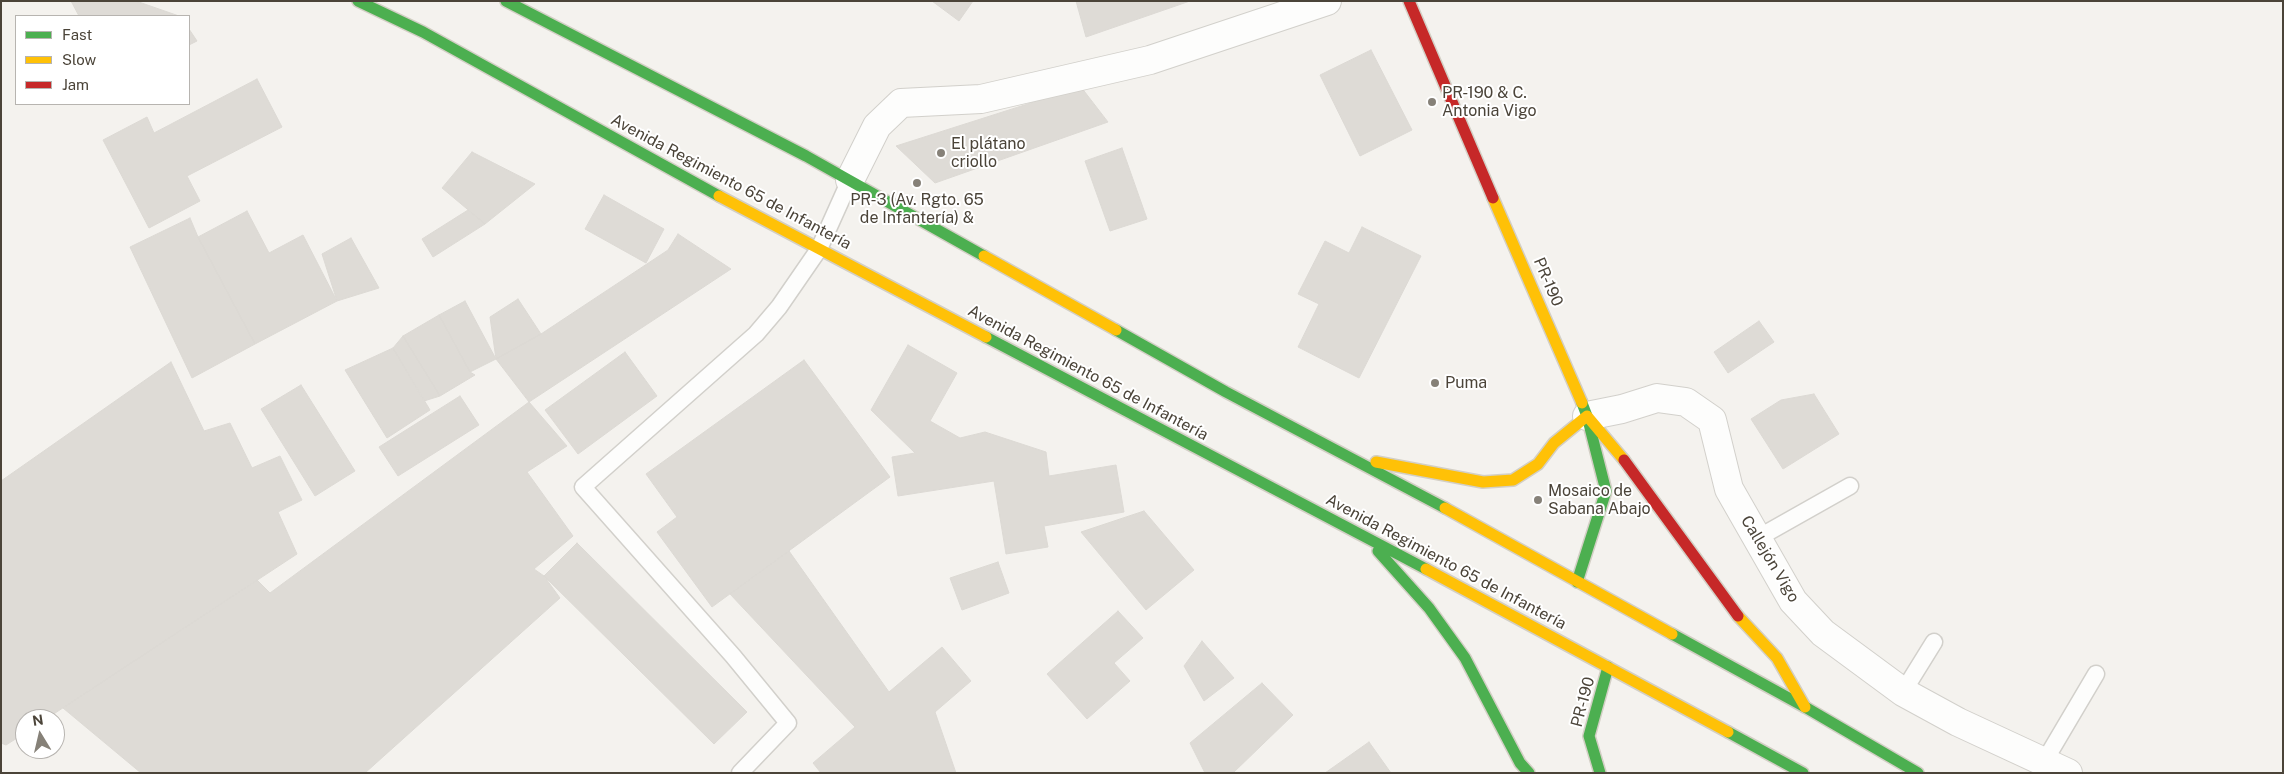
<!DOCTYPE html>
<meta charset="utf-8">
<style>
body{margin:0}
#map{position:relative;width:2284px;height:774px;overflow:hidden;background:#f4f2ee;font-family:"Public Sans",sans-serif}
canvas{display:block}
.frame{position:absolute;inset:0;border:2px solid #4b4439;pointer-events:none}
.legend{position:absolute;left:15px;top:15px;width:175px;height:90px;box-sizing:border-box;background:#fff;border:1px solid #b7b4b0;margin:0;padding:6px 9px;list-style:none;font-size:15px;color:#4b4439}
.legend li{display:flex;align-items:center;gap:10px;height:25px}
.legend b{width:25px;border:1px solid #b7b4b0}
.north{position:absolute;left:15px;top:709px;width:50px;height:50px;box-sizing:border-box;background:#fff;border:1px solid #b7b4b0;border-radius:50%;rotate:351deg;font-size:14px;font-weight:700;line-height:20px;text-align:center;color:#4b4439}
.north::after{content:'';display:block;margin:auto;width:18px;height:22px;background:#868178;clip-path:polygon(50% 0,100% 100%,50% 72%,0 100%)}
</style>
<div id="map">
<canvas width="2284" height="774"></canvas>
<div class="frame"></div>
<ul class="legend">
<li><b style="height:6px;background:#4caf50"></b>Fast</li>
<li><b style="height:6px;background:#ffc107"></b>Slow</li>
<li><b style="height:6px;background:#c62828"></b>Jam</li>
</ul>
<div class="north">N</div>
</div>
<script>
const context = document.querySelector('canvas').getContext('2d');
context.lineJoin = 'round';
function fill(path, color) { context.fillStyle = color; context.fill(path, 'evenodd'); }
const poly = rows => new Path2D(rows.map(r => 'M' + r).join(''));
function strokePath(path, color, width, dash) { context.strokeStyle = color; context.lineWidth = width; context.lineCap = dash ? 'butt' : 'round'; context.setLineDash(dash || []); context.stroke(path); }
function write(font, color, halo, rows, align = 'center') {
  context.font = font + ' "Public Sans",sans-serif'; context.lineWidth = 4; context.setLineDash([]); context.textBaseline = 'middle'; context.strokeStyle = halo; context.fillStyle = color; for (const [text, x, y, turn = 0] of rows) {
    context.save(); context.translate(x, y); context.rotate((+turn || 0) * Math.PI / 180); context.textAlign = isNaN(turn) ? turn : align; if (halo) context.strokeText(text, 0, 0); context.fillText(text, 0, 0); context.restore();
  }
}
const building = poly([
 [71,1,136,1,179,16,79,16,71,1],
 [932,1,973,1,959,21,932,1],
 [1076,1,1190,1,1086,37,1076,1],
 [189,29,197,41,189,45,189,29],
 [1371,50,1412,130,1360,156,1320,75,1371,50],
 [257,79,282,127,187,176,200,201,149,228,103,140,147,117,154,133,257,79],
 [1081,87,1108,122,935,183,896,146,1081,87],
 [1122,148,1147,219,1110,231,1085,161,1122,148],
 [472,152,535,184,485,224,442,188,472,152],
 [604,195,664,229,646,263,585,229,604,195],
 [468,210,485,224,433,257,422,239,468,210],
 [247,211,269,253,303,235,337,301,255,344,198,237,247,211],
 [190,218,198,237,255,344,192,378,130,247,190,218],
 [1362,227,1421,256,1359,378,1298,347,1319,304,1298,294,1325,241,1349,253,1362,227],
 [678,234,731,269,529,402,496,359,541,334,668,250,678,234],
 [351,238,379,288,337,301,322,254,351,238],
 [518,299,541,334,496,359,490,317,518,299],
 [465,301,496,359,470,372,439,315,465,301],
 [439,315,470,372,475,375,440,396,403,336,439,315],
 [1759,321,1774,342,1728,373,1714,352,1759,321],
 [403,336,440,396,424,401,393,348,403,336],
 [908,345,957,373,930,421,960,438,985,432,1046,452,1049,476,1116,465,1124,512,1044,526,1048,547,1006,554,994,481,898,496,892,457,915,453,871,410,908,345],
 [393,348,430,410,387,438,345,370,393,348],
 [625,352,657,396,578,454,545,410,625,352],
 [804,360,890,477,712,607,657,532,677,517,646,474,804,360],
 [171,362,204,431,230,423,252,468,280,456,302,500,278,512,297,554,46,719,25,719,25,733,6,745,1,743,1,481,171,362],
 [301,385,355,471,315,496,261,409,301,385],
 [1814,394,1839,434,1783,469,1751,419,1781,400,1814,394],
 [460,396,479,425,398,476,379,447,460,396],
 [529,402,567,446,527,472,573,536,534,569,544,576,560,598,365,773,141,773,63,708,257,580,270,593,529,402],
 [1144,511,1194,570,1146,610,1081,532,1144,511],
 [577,543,747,712,714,744,544,576,577,543],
 [789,551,889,692,942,647,971,681,935,712,956,773,821,773,813,763,855,727,730,594,789,551],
 [998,562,1009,593,962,610,950,578,998,562],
 [1118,611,1143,638,1114,663,1130,681,1087,719,1047,674,1118,611],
 [1202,641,1234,678,1204,701,1184,666,1202,641],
 [1262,683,1293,715,1233,773,1205,773,1190,743,1262,683],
 [1369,742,1391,773,1325,773,1369,742]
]);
fill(building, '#dedbd6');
strokePath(building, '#dcd9d4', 1);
const lane = poly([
 [1756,539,1850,486],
 [1903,692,1934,642],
 [2044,762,2096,674],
 [740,773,788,723,733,656,583,487,756,334,779,307,819,249,850,180]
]);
const street = poly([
 [850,180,877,126,901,103,981,99,1150,60,1327,1],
 [1587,416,1622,409,1657,398,1686,402,1712,420,1729,489,1793,601,1823,633,1903,692,1958,722,2068,773]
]);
const fast = poly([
 [358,1,423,32,719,196],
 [506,1,806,156,984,256],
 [1116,330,1226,392,1445,508],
 [986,337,1426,569],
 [1378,551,1429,608,1465,658,1520,763,1529,773],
 [1577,582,1606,491,1587,416,1582,403],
 [1672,634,1805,707,1918,773],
 [1728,732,1803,773],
 [1600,773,1589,736,1608,667]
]);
const slow = poly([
 [719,196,986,337],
 [1493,198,1582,403],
 [984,256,1116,330],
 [1376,462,1483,482,1513,480,1538,464,1554,443,1587,416,1624,460],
 [1445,508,1672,634],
 [1426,569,1728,732],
 [1738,616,1777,658,1805,707]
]);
const jam = poly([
 [1409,1,1493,198],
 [1624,460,1738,616]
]);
strokePath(lane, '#d2d0cb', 19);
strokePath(street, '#d2d0cb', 30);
strokePath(fast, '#d3cfc5', 14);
strokePath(slow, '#d3cfc5', 14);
strokePath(jam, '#d3cfc5', 14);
strokePath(lane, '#fdfdfc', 16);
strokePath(street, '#fdfdfc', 28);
strokePath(fast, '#4caf50', 11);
strokePath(slow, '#ffc107', 11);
strokePath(jam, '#c62828', 11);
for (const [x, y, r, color] of [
 [1432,102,5,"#868178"],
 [941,153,5,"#868178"],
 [917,183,5,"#868178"],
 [1435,383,5,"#868178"],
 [1538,500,5,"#868178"]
]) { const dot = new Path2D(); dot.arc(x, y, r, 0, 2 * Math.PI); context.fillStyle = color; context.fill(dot); strokePath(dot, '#fff', 2); }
write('16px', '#4b4439', '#fff', [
 ["PR-190 & C.",1442,93],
 ["Antonia Vigo",1442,111],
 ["El plátano",951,144],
 ["criollo",951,162],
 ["PR-3 (Av. Rgto. 65",917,200,"center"],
 ["de Infantería) &",917,218,"center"],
 ["Puma",1445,383],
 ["Mosaico de",1548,491],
 ["Sabana Abajo",1548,509]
], 'left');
write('16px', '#4b4439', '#fff', [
 ["Avenida Regimiento 65 de Infantería",731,182,28],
 ["PR-190",1548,282,67],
 ["Avenida Regimiento 65 de Infantería",1088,373,28],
 ["Callejón Vigo",1770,559,59],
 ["Avenida Regimiento 65 de Infantería",1446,562,28],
 ["PR-190",1583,702,-75]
]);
</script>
